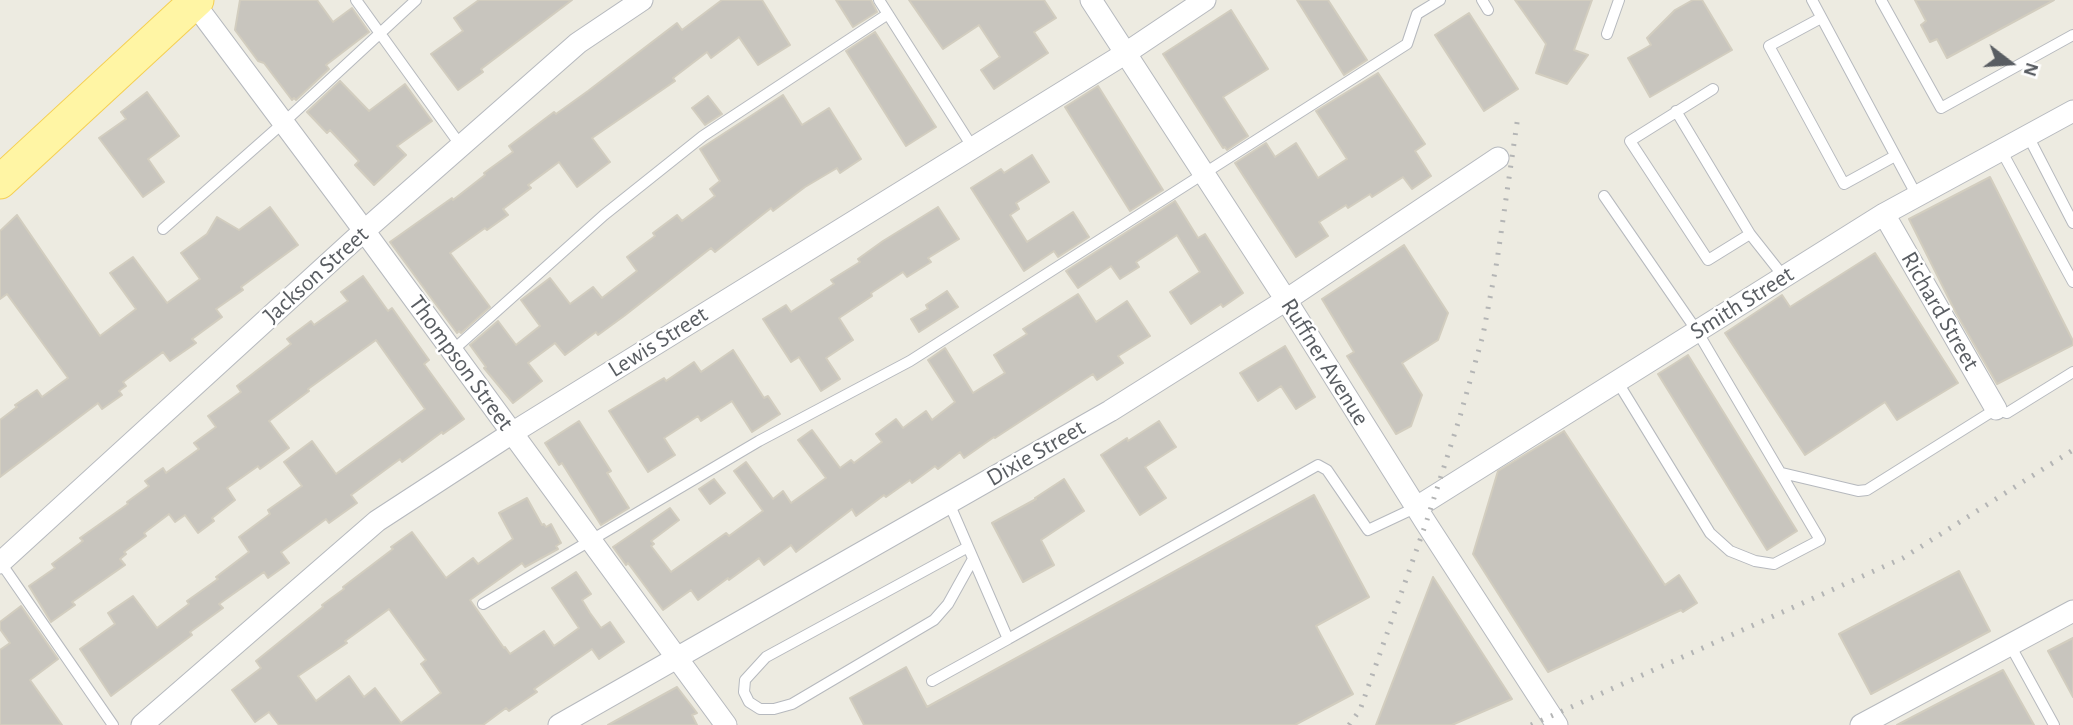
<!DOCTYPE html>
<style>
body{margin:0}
#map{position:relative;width:2073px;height:725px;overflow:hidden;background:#edebe1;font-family:"Alegreya Sans",sans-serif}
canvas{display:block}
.north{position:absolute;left:1975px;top:28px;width:70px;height:70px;-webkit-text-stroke:5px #fff;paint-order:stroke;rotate:107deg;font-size:19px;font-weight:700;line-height:28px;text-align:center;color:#595d62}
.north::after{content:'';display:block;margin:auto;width:24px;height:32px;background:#595d62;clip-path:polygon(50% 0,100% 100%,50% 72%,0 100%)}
</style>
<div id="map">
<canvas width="2073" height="725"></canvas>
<div class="north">N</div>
</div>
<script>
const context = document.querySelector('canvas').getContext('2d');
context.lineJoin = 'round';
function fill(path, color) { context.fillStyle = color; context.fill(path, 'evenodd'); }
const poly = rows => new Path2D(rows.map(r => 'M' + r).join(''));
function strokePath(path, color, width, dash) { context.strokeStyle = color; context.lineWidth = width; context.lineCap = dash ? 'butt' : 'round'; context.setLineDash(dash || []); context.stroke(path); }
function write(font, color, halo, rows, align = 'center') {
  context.font = font + ' "Alegreya Sans",sans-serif'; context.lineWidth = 5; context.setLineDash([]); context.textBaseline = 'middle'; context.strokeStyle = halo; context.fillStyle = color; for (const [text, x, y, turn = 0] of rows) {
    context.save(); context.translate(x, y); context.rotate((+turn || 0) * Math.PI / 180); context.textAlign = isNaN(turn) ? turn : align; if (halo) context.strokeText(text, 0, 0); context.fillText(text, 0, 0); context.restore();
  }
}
const building = poly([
 [240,0,317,0,333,22,352,8,369,32,326,65,329,69,296,100,294,98,292,100,264,63,258,61,235,30,240,0],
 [479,0,572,0,481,69,483,72,458,90,431,54,463,31,454,18,479,0],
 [722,0,762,0,790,45,758,65,739,37,711,58,707,52,673,78,675,81,592,138,610,162,577,187,559,162,528,185,531,188,503,209,508,215,487,230,485,228,450,253,490,307,461,333,459,331,457,333,390,242,452,198,453,200,485,175,484,173,513,152,509,146,554,112,556,114,588,91,677,23,682,30,722,0],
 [836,0,871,0,877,12,853,27,836,0],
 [909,0,1044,0,1056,18,1034,32,1048,53,994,89,981,70,1000,57,979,25,943,49,909,0],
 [1297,0,1328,0,1367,60,1344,75,1297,0],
 [1515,0,1592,0,1574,50,1588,55,1567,84,1536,73,1546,44,1515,0],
 [1693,0,1702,0,1732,50,1650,97,1628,58,1651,45,1647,38,1675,10,1693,0],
 [1915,0,2054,0,1947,58,1937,39,1930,42,1921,25,1926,21,1915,0],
 [1231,10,1268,69,1223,97,1248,136,1227,150,1225,147,1223,148,1163,54,1231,10],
 [1469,13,1518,89,1484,111,1435,35,1469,13],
 [875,32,936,127,906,146,846,51,875,32],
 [1378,73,1425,144,1415,151,1431,176,1412,189,1403,177,1372,197,1370,194,1348,208,1346,205,1319,222,1328,236,1296,257,1235,163,1266,143,1275,157,1296,143,1318,178,1347,159,1316,111,1378,73],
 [340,81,369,111,405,84,432,121,397,146,406,155,374,185,355,165,359,161,330,130,327,133,307,112,340,81],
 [1098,86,1163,190,1130,211,1065,107,1098,86],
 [147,92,179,136,148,159,164,182,143,197,99,138,126,119,121,112,147,92],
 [783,95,802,125,829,108,861,159,840,173,837,168,805,187,773,211,771,208,715,252,711,248,624,316,598,335,596,332,565,355,555,343,528,363,542,381,513,403,484,368,486,367,470,345,498,321,516,345,540,326,521,300,550,278,570,304,593,287,602,298,637,271,627,257,655,236,653,233,677,215,682,221,715,196,710,189,720,181,700,149,783,95],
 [708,96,722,114,705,125,692,108,708,96],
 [1032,155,1049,182,1016,203,1019,209,1010,215,1027,242,1073,212,1089,237,1058,257,1054,251,1024,271,971,188,1001,169,1004,173,1032,155],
 [1990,177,2073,341,2073,345,1997,384,1956,313,1909,219,1990,177],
 [1175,201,1198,238,1205,234,1243,293,1223,307,1221,304,1191,324,1170,292,1200,272,1177,235,1136,262,1139,267,1120,279,1111,266,1078,288,1066,271,1175,201],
 [270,207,298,245,241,287,243,290,216,309,222,317,192,339,196,343,170,361,163,352,123,382,126,386,119,391,122,395,102,409,98,403,0,477,0,420,17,407,15,405,37,390,42,397,68,378,7,294,0,299,0,231,17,215,100,336,136,309,110,273,133,257,167,303,200,279,181,253,207,234,217,217,239,230,270,207],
 [938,207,959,239,928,258,931,262,907,277,903,272,871,293,872,296,839,318,853,340,826,358,840,379,821,391,799,357,791,362,763,319,786,305,791,312,834,284,831,280,860,262,858,259,883,241,938,207],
 [1404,245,1448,313,1438,340,1402,363,1422,395,1411,426,1396,434,1347,356,1354,352,1322,299,1404,245],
 [1875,253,1958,383,1897,420,1885,402,1805,455,1725,333,1782,295,1790,307,1875,253],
 [363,276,388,311,392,308,429,360,424,364,464,419,443,434,442,432,402,462,400,459,351,495,357,503,329,523,326,519,281,552,289,563,268,578,264,572,219,604,223,608,190,632,192,635,111,696,80,649,115,624,108,613,133,596,157,628,189,604,187,601,218,579,216,577,249,552,239,537,270,514,268,510,302,486,284,462,312,441,336,474,425,409,376,340,308,389,309,391,269,421,289,448,260,469,258,466,227,488,235,500,212,518,214,521,198,533,185,515,175,522,169,514,144,533,146,536,124,552,126,554,120,559,125,565,72,602,75,605,51,622,29,586,55,568,52,564,83,541,80,538,128,504,127,502,149,486,145,481,163,468,166,473,199,449,194,443,216,427,208,416,241,392,237,386,291,344,287,339,311,321,314,325,348,301,341,292,363,276],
 [947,291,958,307,919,332,911,319,928,309,926,305,947,291],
 [1078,294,1096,322,1127,301,1150,336,1118,356,1123,363,1097,380,1093,374,995,438,994,437,964,458,960,452,938,469,935,466,912,483,910,480,886,497,884,495,856,516,852,509,796,552,791,545,764,565,759,558,729,580,728,578,698,600,691,590,663,610,628,563,626,565,613,547,670,508,679,520,651,541,654,544,651,546,671,572,726,533,729,536,763,511,734,471,746,462,773,499,783,491,791,503,826,478,798,440,812,430,840,468,851,460,854,463,882,442,876,434,896,419,903,428,926,411,932,420,955,402,928,360,945,348,973,393,1005,373,994,355,1027,334,1023,329,1078,294],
 [1285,346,1315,397,1296,409,1281,386,1258,401,1240,373,1285,346],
 [733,350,764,398,768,396,780,414,752,432,732,401,701,421,698,416,664,438,675,455,648,472,609,411,664,378,666,381,694,362,701,372,733,350],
 [1688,355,1797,531,1767,550,1658,374,1688,355],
 [579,421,611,471,607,473,629,508,601,525,562,463,559,465,545,443,579,421],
 [1159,421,1176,447,1145,467,1166,498,1140,515,1101,455,1127,438,1128,441,1159,421],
 [1564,431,1665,585,1679,575,1697,603,1683,612,1681,610,1548,672,1473,554,1498,471,1564,431],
 [714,479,725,493,710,504,699,489,714,479],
 [1064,479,1084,511,1041,540,1054,565,1023,582,992,523,1036,499,1035,498,1064,479],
 [1314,495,1369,597,1316,626,1353,694,1295,725,864,725,850,698,906,667,927,707,1314,495],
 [527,498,542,525,544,524,546,527,551,524,561,543,556,546,558,549,525,567,522,563,470,600,504,648,505,647,510,654,544,631,554,646,579,628,552,588,576,572,591,594,582,600,590,613,601,628,610,622,624,642,599,659,592,649,534,689,537,692,509,711,506,708,483,725,279,725,269,712,255,722,232,690,261,668,256,661,323,607,322,605,344,589,343,587,393,549,391,547,412,532,446,578,473,558,478,564,513,539,499,513,527,498],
 [389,609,426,660,421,664,441,693,401,723,375,688,364,697,349,676,316,701,298,676,347,643,345,641,389,609],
 [1959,571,1990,631,1871,694,1839,634,1959,571],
 [1433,577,1512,699,1452,725,1376,725,1433,577],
 [21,606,58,659,30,680,62,725,0,725,0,650,10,643,0,629,0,622,21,606],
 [2073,638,2073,697,2048,651,2073,638],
 [2003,670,2034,725,1897,725,1966,689,2003,670],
 [677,687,697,713,692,715,697,725,608,725,677,687]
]);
fill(building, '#c8c5be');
strokePath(building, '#d2cdbf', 2);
const service = poly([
 [356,0,461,146],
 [879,0,973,148],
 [1482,0,1488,10],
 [1812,0,1917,196],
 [1881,0,1941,108,2073,35],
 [1821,18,1769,46,1844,184,1895,156],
 [1607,34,1619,0],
 [1713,89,1630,141,1708,260,1750,234],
 [1676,111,1750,234,1784,277],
 [2028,136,2073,223],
 [2001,150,2073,282],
 [1604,196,1697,331,1820,540,1774,564,1755,561,1730,551,1710,533,1617,381],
 [163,229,283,123,416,0],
 [452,351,604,215,703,136,888,14],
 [1782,473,1858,491,1867,490,1996,409,2007,413,2073,372],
 [949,503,1008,639,1318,465,1327,470,1368,530,1417,507],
 [968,547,766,657,745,680,744,692,749,702,760,709,774,709,792,704,934,620,948,604,973,559],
 [1,563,113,725],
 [483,604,759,441,910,361,1407,44,1417,14,1440,0],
 [2010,645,2054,725],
 [932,681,1008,639]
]);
const minor = poly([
 [1091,0,1286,300,1426,523,1557,725],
 [194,3,354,217,726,725],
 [1884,214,1996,409],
 [1417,507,1884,214,2073,111],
 [0,563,355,239,578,43,642,0],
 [142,725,377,521,512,433,1126,53,1205,0],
 [559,725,1110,411,1286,300,1498,158],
 [1861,725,2073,611]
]);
const primary = poly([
 [0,182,197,0]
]);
strokePath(service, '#b6b9be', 12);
strokePath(minor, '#b6b9be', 23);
strokePath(primary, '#f5cf52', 35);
strokePath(service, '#fff', 10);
strokePath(minor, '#fff', 21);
strokePath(primary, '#fff5a4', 33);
strokePath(poly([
 [1349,725,1360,710,1426,523,1459,420,1483,335,1497,261,1518,116],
 [1531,725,1903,558,2073,450]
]), '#b4b5b5', 5, [2, 9]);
write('24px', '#595d62', '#fff', [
 ["Jackson Street",316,275,-42],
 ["Smith Street",1742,303,-32],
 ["Richard Street",1940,311,60],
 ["Lewis Street",658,342,-32],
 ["Ruffner Avenue",1325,362,58],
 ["Thompson Street",461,363,54],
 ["Dixie Street",1036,453,-30]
]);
</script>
